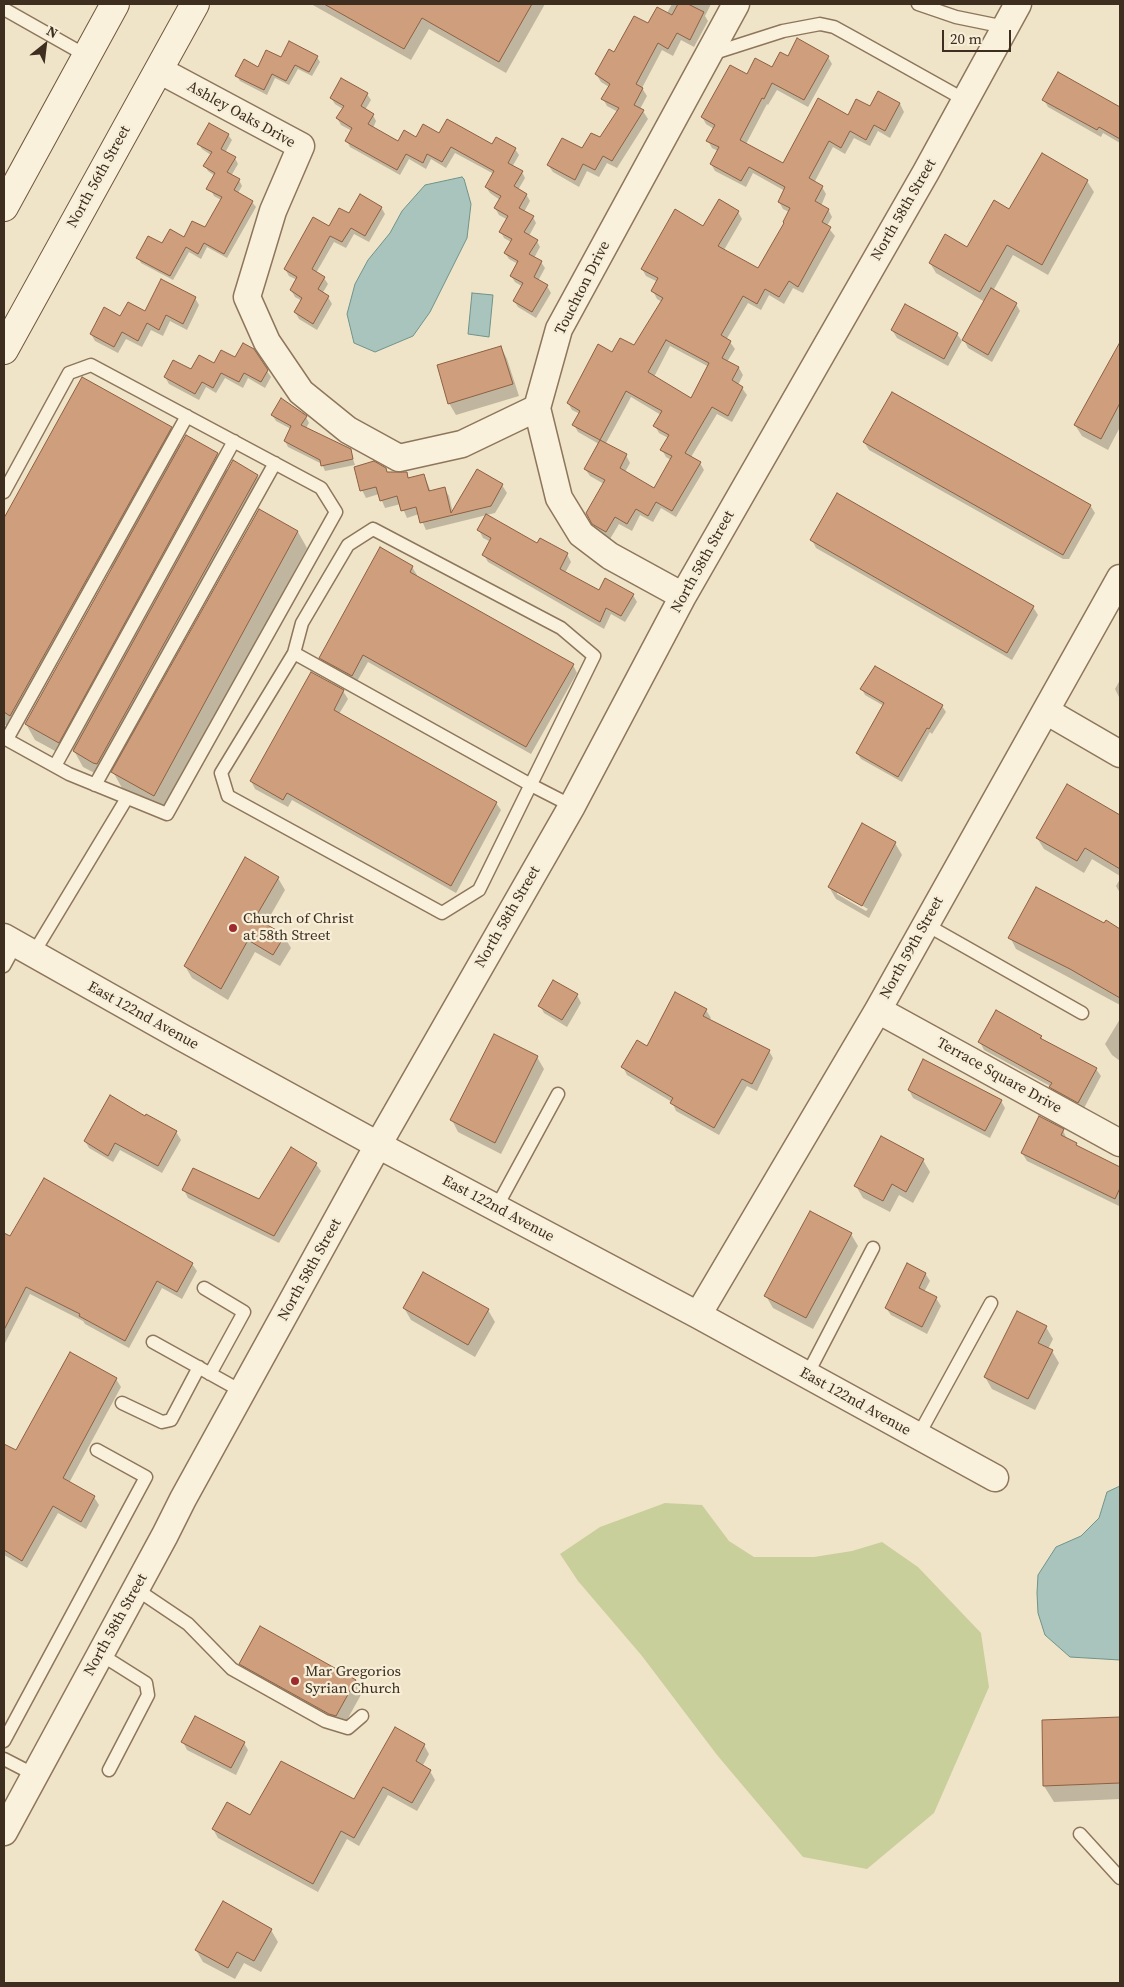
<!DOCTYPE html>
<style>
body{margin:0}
#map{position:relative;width:1124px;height:1987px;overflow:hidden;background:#f0e4c8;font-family:"Source Serif 4",serif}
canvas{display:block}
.frame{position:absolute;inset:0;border:5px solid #3d2e20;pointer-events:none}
.north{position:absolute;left:20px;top:20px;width:50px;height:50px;-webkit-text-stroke:4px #f7eed8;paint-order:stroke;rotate:29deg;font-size:14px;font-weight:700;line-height:20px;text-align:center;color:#3d2e20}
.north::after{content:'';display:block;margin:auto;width:18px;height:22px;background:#3d2e20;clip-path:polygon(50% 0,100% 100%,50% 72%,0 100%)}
.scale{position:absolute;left:942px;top:30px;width:69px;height:22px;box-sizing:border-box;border:2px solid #3d2e20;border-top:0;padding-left:6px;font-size:15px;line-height:18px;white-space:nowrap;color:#3d2e20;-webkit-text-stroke:4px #f7eed8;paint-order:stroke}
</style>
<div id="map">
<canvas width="1124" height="1987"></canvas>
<div class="frame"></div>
<div class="north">N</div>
<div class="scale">20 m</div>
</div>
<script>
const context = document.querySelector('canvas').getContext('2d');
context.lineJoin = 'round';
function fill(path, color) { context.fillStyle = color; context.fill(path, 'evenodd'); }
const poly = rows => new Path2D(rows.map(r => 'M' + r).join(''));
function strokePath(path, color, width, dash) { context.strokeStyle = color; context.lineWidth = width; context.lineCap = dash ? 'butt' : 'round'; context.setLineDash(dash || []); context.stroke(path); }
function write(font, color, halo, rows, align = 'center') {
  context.font = font + ' "Source Serif 4",serif'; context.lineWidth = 4.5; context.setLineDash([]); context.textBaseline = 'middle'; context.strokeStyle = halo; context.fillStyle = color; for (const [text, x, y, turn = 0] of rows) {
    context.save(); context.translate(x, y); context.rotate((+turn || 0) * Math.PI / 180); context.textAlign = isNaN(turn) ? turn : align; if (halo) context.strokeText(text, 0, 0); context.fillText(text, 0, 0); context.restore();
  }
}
fill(poly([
 [665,1503,702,1505,729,1541,754,1557,814,1557,852,1551,882,1542,918,1567,981,1633,989,1687,934,1813,867,1869,803,1857,717,1755,642,1656,578,1581,560,1554,600,1527]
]), '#c9cf9b');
const water = poly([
 [462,177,464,179,471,204,467,238,430,312,413,336,375,352,354,343,347,314,355,284,368,260,390,233,402,211,425,185,462,177],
 [472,293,493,295,489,337,468,334,472,293],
 [1120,1486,1120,1660,1070,1657,1045,1635,1038,1613,1037,1593,1038,1575,1056,1547,1081,1536,1099,1518,1107,1492,1120,1486]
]);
fill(water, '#a9c4bc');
strokePath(water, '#6f938a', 1);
fill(poly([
 [311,4,436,4,454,14,460,4,545,4,506,73,429,29,411,60],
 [672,4,711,4,705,16,708,21,694,47,681,40,673,56,662,50,642,88,647,96,640,109,643,111,648,119,617,168,607,163,599,177,587,171,579,187,553,172,548,165,601,139,618,112,607,106,603,99,609,87,601,82,596,74,615,54,648,25,667,13],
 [317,57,320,62,312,76,298,69,289,85,275,78,267,95,240,81,237,76,281,59],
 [788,57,828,57,832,64,808,107,777,90,768,105,767,104,746,144,784,164,848,116,871,108,879,93,900,104,904,112,890,138,878,131,870,146,854,138,845,154,833,147,814,183,822,187,826,194,821,206,828,209,832,217,827,226,835,236,803,293,793,288,784,304,769,295,761,310,748,303,726,340,730,342,735,349,727,362,739,368,743,375,738,385,742,388,747,395,732,422,717,414,691,457,700,463,704,470,676,517,661,508,653,522,640,515,632,531,619,524,610,539,598,531,587,513,604,484,590,476,585,469,599,444,578,432,574,425,580,414,572,410,568,403,612,354,635,347,662,302,657,299,653,291,658,282,646,276,642,269,703,227,738,212,742,219,724,250,759,270,785,224,789,212,783,209,779,202,785,191,753,173,746,187,715,171,711,164,718,151,712,148,708,141,714,129,706,124,702,117,747,76,773,69],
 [670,346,709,367,691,399,654,377],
 [631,397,661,415,655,426,659,433,668,438,662,450,666,457,671,460,655,490,625,472,630,463,626,455,606,443],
 [1059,73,1120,110,1120,143,1103,133,1101,137,1048,107,1044,100],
 [367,94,371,100,365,110,373,115,376,121,373,128,398,143,440,134,492,146,515,149,519,155,512,167,522,172,525,178,518,190,526,194,530,201,524,212,533,217,536,223,529,236,537,241,540,247,534,258,541,262,545,268,538,281,547,286,551,293,536,318,518,307,514,301,523,287,515,282,511,276,518,264,509,259,505,253,511,242,504,238,501,232,508,220,499,215,495,208,500,200,490,193,486,187,494,174,455,153,446,168,431,159,426,169,409,159,400,175,350,147,347,141,352,131,341,125,337,118,343,109,335,104,331,98],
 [228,135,232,140,225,153,235,158,238,164,231,176,239,180,242,186,238,193,252,202,256,207,227,258,207,247,201,259,189,252,173,280,141,263,138,257,162,245,184,239,205,229,221,200,214,196,211,190,215,176,208,171,205,166,211,155,202,149,199,144],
 [1042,155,1087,181,1094,192,1048,275,1013,255,993,291,1016,304,1020,311,992,362,968,348,964,340,985,302,936,273,930,263,967,249,1010,211],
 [381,207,385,214,369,242,354,234,346,248,334,242,316,273,324,278,328,284,322,294,328,297,332,304,317,330,299,319,295,312,302,301,295,297,291,290,297,280,289,276,285,269,329,227,349,215],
 [195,298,199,305,187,330,170,321,163,336,151,330,142,347,126,339,118,353,95,341,91,334,146,313],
 [892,330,957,334,962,341,948,366,897,338],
 [1120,345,1120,427,1108,450,1082,436,1075,425],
 [501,347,507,359,519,396,456,415,449,403],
 [214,365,267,371,271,377,265,388,248,378,243,388,225,378,216,393,206,387,199,400,169,384,165,377],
 [83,378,171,428,181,446,217,454,228,472,257,476,266,492,146,707,149,708,259,511,298,532,307,548,163,812,122,788,112,770,106,779,83,767,73,749,68,758,35,740,26,724,112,569,110,568,18,732,4,724,4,521],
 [272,415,306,417,309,423,306,428,350,450,355,465,325,471,322,464,288,447,285,441,291,429,276,421],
 [864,442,1090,505,1095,513,1069,559,1063,559,869,450],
 [478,471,502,485,507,493,495,513,426,530,419,514,407,518,401,504,385,508,379,494,366,498,362,490,388,474,406,473,409,479,424,475,431,492,444,488,449,496,453,513],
 [479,530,538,544,567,554,571,562,565,573,599,592,633,595,637,602,625,622,611,614,604,629,488,562,484,555,491,542,483,538],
 [812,540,1033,607,1038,615,1012,660,816,548],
 [380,549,412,567,417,575,416,577,573,665,577,673,531,754,368,662,356,683,325,665,320,658],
 [875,667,942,706,946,712,932,734,930,732,902,782,861,759,857,753,884,706,865,695,862,689],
 [1120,680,1120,699,1115,689],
 [343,691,348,699,339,714,496,803,501,810,456,893,292,800,288,807,255,789,251,781],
 [1067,786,1120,817,1120,876,1092,859,1084,873,1044,849,1037,838],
 [863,824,895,843,902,855,869,918,836,899,829,887],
 [837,891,868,909,866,911,837,894],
 [278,878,285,890,265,925,284,936,291,948,280,966,255,952,228,1000,192,978,185,966],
 [1120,879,1120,893,1116,886],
 [1106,922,1120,930,1120,1005,1016,949,1010,937,1105,925],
 [577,995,581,1003,567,1027,544,1013,540,1006],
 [706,1010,711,1018,709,1020,769,1051,773,1058,757,1091,747,1086,719,1135,676,1111,672,1102,627,1075,623,1067,647,1048],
 [1120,1019,1120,1061,1112,1055,1105,1044],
 [1041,1036,1043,1041,1096,1069,1101,1076,1083,1110,1055,1095,1050,1086,984,1050,980,1042],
 [537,1057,544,1069,501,1154,458,1132,452,1120],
 [909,1090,1001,1101,1005,1108,990,1138,913,1098],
 [146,1118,176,1132,181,1140,162,1173,120,1150,113,1162,89,1148,85,1141],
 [1063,1130,1067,1140,1077,1147,1120,1169,1119,1206,1027,1161,1022,1153],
 [923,1160,930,1172,913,1203,899,1195,890,1212,863,1198,856,1186],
 [316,1164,321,1171,279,1243,188,1198,184,1190,260,1201],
 [4,1234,10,1238,192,1264,197,1271,182,1299,162,1288,129,1348,85,1324,83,1321,30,1294,4,1345],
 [851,1234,858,1246,813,1329,773,1308,766,1296],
 [925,1273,930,1281,924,1292,936,1298,941,1306,927,1334,891,1315,886,1308],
 [404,1308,488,1310,495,1322,475,1357,411,1320],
 [1046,1327,1053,1339,1048,1349,1052,1351,1059,1363,1035,1410,992,1389,985,1377],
 [71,1354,116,1379,121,1387,69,1483,94,1497,99,1505,86,1529,58,1513,27,1568,4,1555,4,1445,16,1451],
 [241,1664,355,1681,362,1693,343,1727,247,1675],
 [1120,1718,1120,1799,1054,1802,1044,1786,1043,1722],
 [183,1742,244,1743,248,1750,236,1775,187,1750],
 [424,1745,429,1754,422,1767,430,1771,435,1780,417,1811,388,1795,359,1846,347,1839,318,1892,218,1838,213,1829,251,1817,354,1801],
 [271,1930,278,1942,261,1972,244,1963,235,1979,203,1962,196,1950]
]), '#0003');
const building = poly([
 [324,4,532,4,499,62,422,18,404,49,324,4],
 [678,4,688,4,704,12,690,40,677,33,668,49,658,43,636,84,643,88,634,105,644,110,612,161,603,156,595,170,583,164,575,180,547,165,562,138,582,148,591,133,600,137,619,108,601,99,610,84,595,74,609,49,614,52,634,16,648,23,657,7,672,15,678,4],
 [797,38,829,56,804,100,772,83,764,99,762,98,740,140,783,163,818,98,848,115,856,99,870,106,878,91,900,103,885,131,874,125,866,140,850,131,841,148,829,141,809,178,823,186,815,201,829,209,822,222,831,227,798,287,789,281,779,297,765,289,757,304,743,296,721,335,731,341,722,358,739,367,732,380,743,387,728,416,712,407,685,453,701,462,672,511,656,502,648,516,636,509,627,524,615,517,606,532,592,524,586,513,605,480,584,469,600,440,627,454,620,468,654,488,672,456,660,450,669,435,653,426,662,411,626,391,600,440,572,425,580,411,567,403,598,344,612,352,620,338,634,345,663,298,651,291,658,278,641,269,675,209,703,226,719,199,739,211,718,246,758,268,784,223,783,222,790,208,778,202,785,187,749,167,741,181,710,164,719,147,706,141,715,125,701,117,730,65,747,74,755,58,772,67,780,52,788,56,797,38],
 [666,340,709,363,691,398,648,372,666,340],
 [289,41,318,56,309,72,295,65,286,81,272,74,264,90,235,76,244,59,258,67,266,50,281,57,289,41],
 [1058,72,1120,107,1120,139,1099,127,1097,130,1042,100,1058,72],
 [341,78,368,93,361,106,374,114,368,124,398,141,404,130,416,137,423,124,439,133,447,119,492,144,496,137,516,148,508,163,523,171,514,186,527,194,519,208,534,216,524,232,538,240,529,254,542,261,534,277,548,285,532,312,513,301,523,283,510,276,518,261,504,253,512,239,499,232,508,216,494,208,501,196,485,187,494,171,451,147,442,162,427,154,423,163,406,154,397,170,345,141,352,128,336,118,344,106,330,98,341,78],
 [209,123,229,134,221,149,236,157,227,172,240,179,234,190,253,201,224,254,204,243,198,254,186,247,170,276,136,258,148,236,162,243,170,229,184,237,192,221,205,227,222,197,206,189,215,173,203,166,212,152,197,144,209,123],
 [1042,153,1088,180,1042,265,1007,245,980,292,929,263,945,234,967,247,994,200,1009,209,1042,153],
 [360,194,382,207,365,236,351,228,342,242,330,236,312,269,325,277,318,289,329,296,313,324,294,312,302,298,290,290,297,277,284,269,313,217,329,226,339,208,349,213,360,194],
 [161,279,196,297,183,324,166,315,159,330,147,323,138,341,122,332,114,347,90,334,104,307,120,316,128,302,145,311,161,279],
 [991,288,1017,303,988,355,962,340,991,288],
 [905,304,958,333,944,359,891,330,905,304],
 [1120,342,1120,403,1101,439,1074,425,1120,342],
 [243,343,254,349,268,370,261,382,244,373,239,382,221,373,213,388,202,382,195,394,164,377,173,360,191,369,199,355,214,363,221,350,235,357,243,343],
 [501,346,513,384,448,404,437,365,501,346],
 [82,377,172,427,10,716,4,712,4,518,82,377],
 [892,392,1091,505,1063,555,863,442,892,392],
 [281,398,307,416,301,425,351,449,353,459,321,466,320,460,284,441,291,426,271,415,281,398],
 [186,435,218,453,59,743,25,724,186,435],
 [233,460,258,475,97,764,93,763,73,751,233,460],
 [374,461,386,468,387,472,407,472,408,478,424,474,429,491,445,487,451,513,477,469,503,484,491,506,420,523,416,507,401,511,397,496,380,501,376,487,360,491,354,467,374,461],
 [837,493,1034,606,1007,653,810,540,837,493],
 [259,509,298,531,154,796,111,772,259,509],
 [486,514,537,543,540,538,568,553,560,569,599,590,605,578,634,594,621,616,606,608,600,622,482,555,491,538,477,530,486,514],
 [380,547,413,566,410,572,574,664,526,747,363,655,352,676,319,658,380,547],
 [875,666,943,705,929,729,927,728,898,777,856,753,884,703,860,689,875,666],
 [311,672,344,690,334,710,497,802,451,886,287,793,283,800,250,781,311,672],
 [1067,784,1120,815,1120,869,1085,848,1077,861,1036,838,1067,784],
 [862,823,896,842,862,906,828,887,862,823],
 [245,857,279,877,255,918,285,935,273,955,248,940,221,989,184,966,245,857],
 [1036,887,1104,923,1106,920,1120,929,1120,998,1070,969,1008,938,1036,887],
 [553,980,578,994,562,1020,538,1006,553,980],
 [675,992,707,1009,703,1016,770,1050,752,1084,742,1079,714,1128,670,1103,673,1098,621,1067,637,1040,647,1046,675,992],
 [996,1010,1042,1036,1040,1038,1097,1068,1078,1103,1049,1087,1052,1083,978,1042,996,1010],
 [494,1034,538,1056,495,1143,450,1120,494,1034],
 [923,1059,1002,1100,985,1131,908,1090,923,1059],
 [110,1095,145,1116,146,1114,177,1131,158,1166,115,1143,108,1156,84,1141,110,1095],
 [1039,1116,1064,1129,1061,1135,1077,1143,1076,1145,1120,1167,1120,1188,1115,1199,1021,1153,1039,1116],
 [881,1136,924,1159,906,1192,892,1184,883,1201,854,1186,881,1136],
 [291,1147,317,1163,274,1236,182,1190,193,1168,259,1199,291,1147],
 [44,1178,193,1263,177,1292,157,1281,125,1341,79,1316,80,1314,26,1287,4,1330,4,1233,10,1236,44,1178],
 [810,1211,852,1233,806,1318,764,1296,810,1211],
 [907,1263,926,1273,919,1288,937,1297,922,1327,885,1308,907,1263],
 [423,1272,489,1309,468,1345,403,1308,423,1272],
 [1017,1311,1047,1326,1038,1343,1053,1350,1028,1399,984,1377,1017,1311],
 [70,1352,117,1378,63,1478,95,1496,81,1522,53,1506,22,1561,4,1550,4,1444,16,1450,70,1352],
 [260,1626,356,1680,336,1716,329,1714,239,1664,260,1626],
 [195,1716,245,1742,231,1768,181,1742,195,1716],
 [1120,1717,1120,1783,1043,1786,1042,1720,1120,1717],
 [395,1727,425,1744,416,1761,431,1770,412,1803,383,1787,354,1838,341,1831,313,1884,212,1829,227,1802,250,1815,281,1761,354,1799,395,1727],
 [223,1901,272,1929,254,1961,237,1952,228,1968,195,1950,223,1901]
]);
fill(building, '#cf9f7d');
strokePath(building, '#8d5f41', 1);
const service = poly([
 [918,4,956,17,1005,27],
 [4,9,87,56],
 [711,54,783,31,820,24,834,27,854,38,965,100],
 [4,492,69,373,91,365,321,488,336,512,167,814,69,774,4,738],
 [373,529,561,628,594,656,479,890,442,913,228,796,221,773,294,653,302,623,348,545,373,529],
 [294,653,531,785,572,806],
 [7,739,187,416],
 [55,766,234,441],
 [95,785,275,463],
 [925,924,1082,1013],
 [33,954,127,798],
 [4,966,16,944],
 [496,1208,558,1094],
 [204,1288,244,1312,210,1374],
 [153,1342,243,1392],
 [807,1375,873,1248],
 [122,1403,162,1422,171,1420,199,1367],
 [918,1436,991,1303],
 [136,1589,188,1624,232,1669,325,1721,348,1728,362,1716],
 [100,1654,146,1683,148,1695,109,1770],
 [4,1741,146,1477,97,1450],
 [4,1759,35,1775],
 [1080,1834,1120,1878]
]);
const minor = poly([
 [159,70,301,146,273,211,247,297,267,342,301,392,348,430,399,458,462,444,537,408],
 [683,596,610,556,581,534,559,498,537,408,559,329,736,4],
 [1046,711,1120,754],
 [4,937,181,1037,378,1145,698,1315,995,1478],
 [878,1010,1120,1143],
 [698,1315,878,1010,1120,578],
 [4,1832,165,1535,183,1499,378,1145,572,806,683,596,926,172,1018,4]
]);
const secondary = poly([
 [4,207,115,4],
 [4,350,195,4]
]);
strokePath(service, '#8d765c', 15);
strokePath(minor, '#8d765c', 29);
strokePath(secondary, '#6f573f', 30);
strokePath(service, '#faf1dc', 12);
strokePath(minor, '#faf1dc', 26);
strokePath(secondary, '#faf1dc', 28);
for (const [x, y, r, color] of [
 [233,928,5,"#9e2a2b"],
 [295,1681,5,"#9e2a2b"]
]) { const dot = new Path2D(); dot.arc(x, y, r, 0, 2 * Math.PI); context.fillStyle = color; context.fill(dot); strokePath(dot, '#f7eed8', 2); }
write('15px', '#3d2e20', '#f7eed8', [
 ["Ashley Oaks Drive",241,115,29],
 ["North 56th Street",99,177,-61],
 ["North 58th Street",904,210,-60],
 ["Touchton Drive",583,288,-63],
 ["North 58th Street",703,562,-61],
 ["North 58th Street",508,917,-60],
 ["North 59th Street",912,948,-61],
 ["East 122nd Avenue",143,1016,29],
 ["Terrace Square Drive",999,1076,29],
 ["East 122nd Avenue",498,1209,28],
 ["North 58th Street",310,1270,-61],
 ["East 122nd Avenue",855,1402,29],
 ["North 58th Street",116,1625,-61]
]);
write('15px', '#3d2e20', '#f7eed8', [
 ["Church of Christ",243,919],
 ["at 58th Street",243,936],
 ["Mar Gregorios",305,1672],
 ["Syrian Church",305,1689]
], 'left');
</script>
